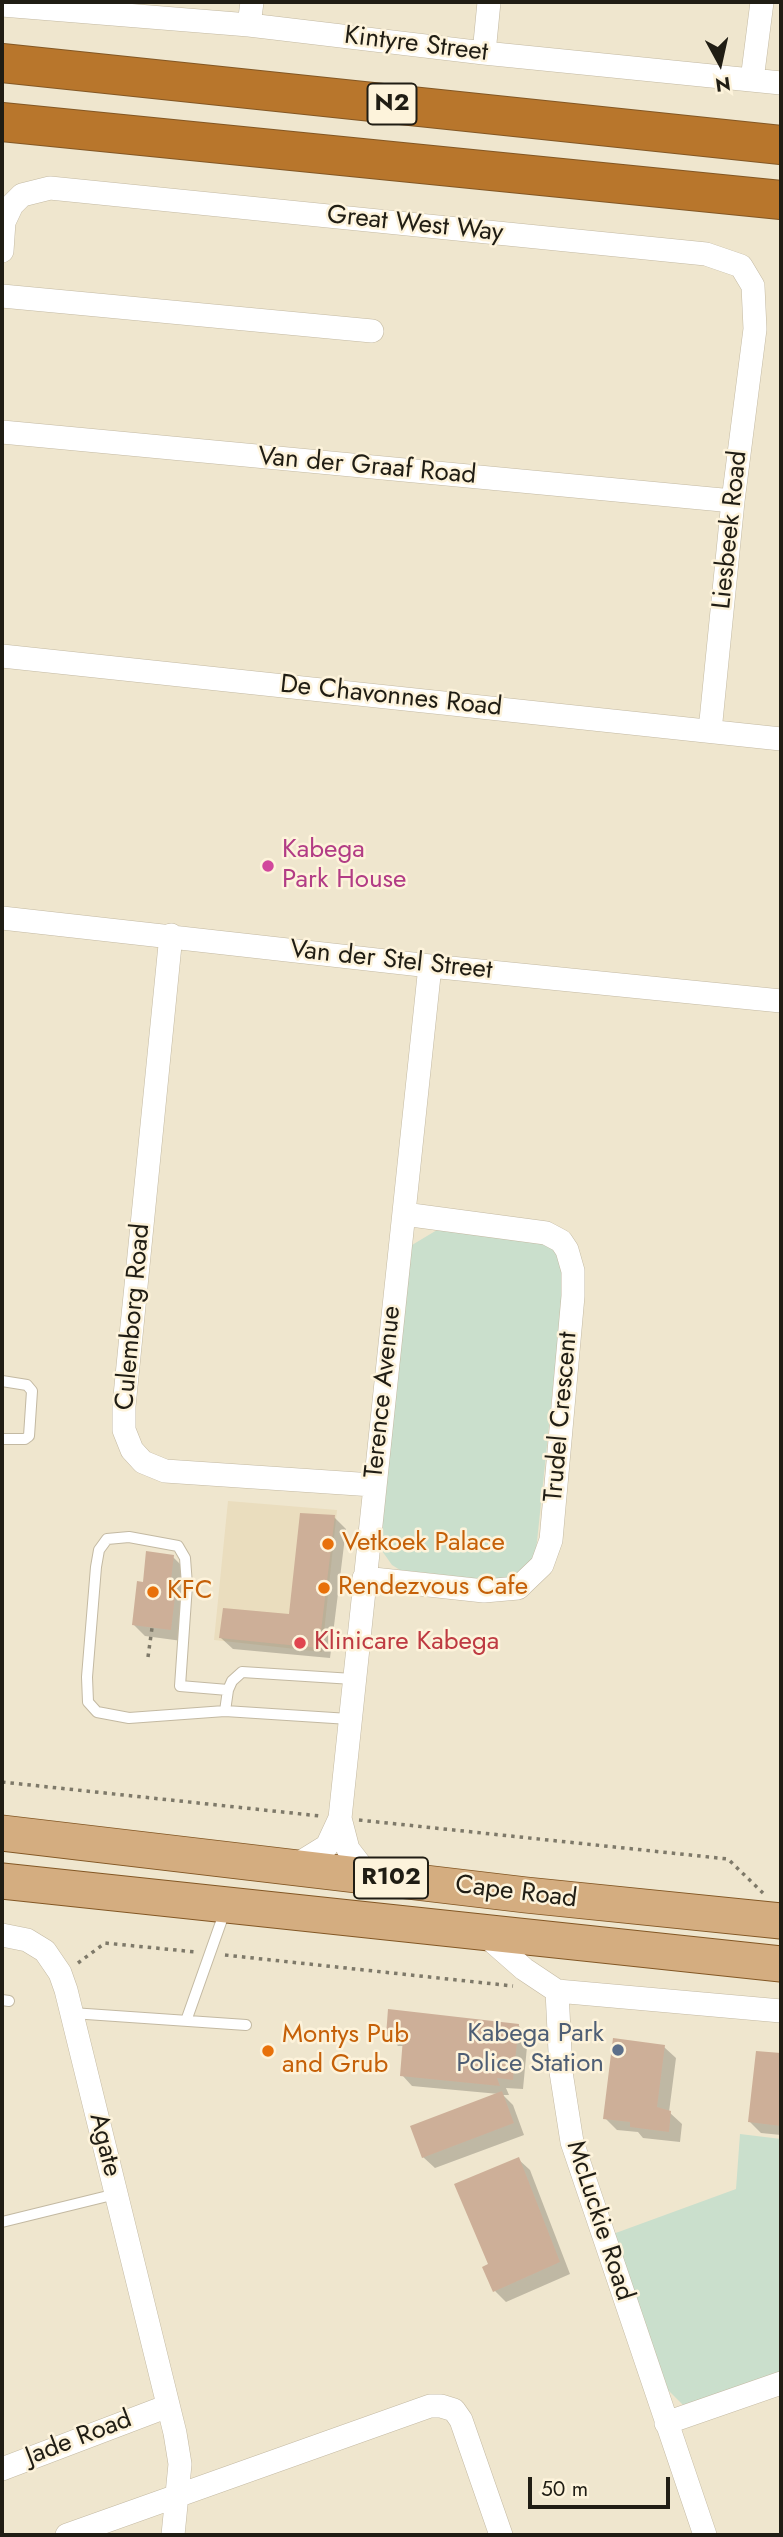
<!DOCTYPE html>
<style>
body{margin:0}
#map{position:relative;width:783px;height:2537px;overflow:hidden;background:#efe6ce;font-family:Jost,sans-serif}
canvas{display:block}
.frame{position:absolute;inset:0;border:4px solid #201d14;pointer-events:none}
.north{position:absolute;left:685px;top:28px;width:70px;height:70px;-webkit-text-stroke:5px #fdf3db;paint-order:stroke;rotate:172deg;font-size:19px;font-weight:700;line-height:28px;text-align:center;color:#201d14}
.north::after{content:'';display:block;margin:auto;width:24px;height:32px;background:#201d14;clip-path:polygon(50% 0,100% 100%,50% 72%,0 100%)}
.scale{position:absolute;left:528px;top:2477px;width:142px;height:32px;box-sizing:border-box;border:4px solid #201d14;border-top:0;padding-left:9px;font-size:21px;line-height:24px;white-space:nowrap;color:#201d14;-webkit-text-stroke:5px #fdf3db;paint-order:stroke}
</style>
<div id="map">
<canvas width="783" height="2537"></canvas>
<div class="frame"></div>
<div class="north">N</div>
<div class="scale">50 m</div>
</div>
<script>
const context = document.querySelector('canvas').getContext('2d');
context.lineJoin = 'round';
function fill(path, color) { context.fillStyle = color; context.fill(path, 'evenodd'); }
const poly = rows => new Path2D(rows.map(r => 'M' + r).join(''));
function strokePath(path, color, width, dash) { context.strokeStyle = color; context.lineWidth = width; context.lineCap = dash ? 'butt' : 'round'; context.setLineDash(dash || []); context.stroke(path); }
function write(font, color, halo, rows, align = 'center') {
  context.font = font + ' Jost,sans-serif'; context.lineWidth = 5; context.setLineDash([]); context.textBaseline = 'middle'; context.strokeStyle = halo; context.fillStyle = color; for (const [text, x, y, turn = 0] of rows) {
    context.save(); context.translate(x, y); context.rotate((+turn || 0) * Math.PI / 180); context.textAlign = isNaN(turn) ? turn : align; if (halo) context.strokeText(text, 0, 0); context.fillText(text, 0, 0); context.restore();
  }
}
fill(poly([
 [228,1501,337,1510,322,1652,214,1640]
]), '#eaddbe');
fill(poly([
 [437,1230,551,1244,565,1272,536,1551,532,1563,508,1582,400,1570,392,1565,380,1548,412,1245],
 [740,2134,781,2139,781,2375,683,2405,664,2386,613,2234,736,2189]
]), '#cadfcc');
fill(poly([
 [334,1517,346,1529,330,1658,233,1649,221,1638,291,1616],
 [173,1557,184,1568,180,1604,186,1610,182,1641,145,1636,134,1625,144,1584],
 [518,2025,528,2036,523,2089,506,2088,509,2095,503,2095,513,2105,524,2135,435,2168,423,2157,499,2094,412,2086,402,2075,404,2046,398,2046,388,2035],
 [664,2047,676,2058,669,2112,682,2124,680,2142,643,2138,638,2132,617,2130,605,2118],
 [757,2053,781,2055,781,2135,761,2133,750,2122],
 [518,2159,530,2170,570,2274,506,2302,495,2291]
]), '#0003');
fill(poly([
 [300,1513,335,1515,319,1648,219,1638,223,1608,289,1614],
 [146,1551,174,1555,169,1596,175,1597,171,1630,132,1625,137,1581,143,1582],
 [388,2009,519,2024,513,2080,497,2078,500,2086,400,2076,403,2038,386,2036],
 [613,2038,665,2045,657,2107,671,2111,669,2132,630,2127,630,2122,603,2119],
 [756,2051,781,2053,781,2126,748,2122],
 [502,2091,514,2123,422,2158,410,2126],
 [519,2157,560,2262,493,2292,482,2267,488,2264,454,2184]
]), '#cdaf98');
const lane = poly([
 [2,1381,27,1385,32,1391,29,1436,25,1439,2,1439],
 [228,1690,180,1686,187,1585,185,1558,178,1546,129,1537,107,1539,99,1550,96,1567,87,1677,88,1702,97,1712,129,1718,225,1711,349,1719],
 [225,1711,228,1690,232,1681,242,1672,353,1679],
 [2,2000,9,2001],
 [72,2013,246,2025],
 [186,2021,226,1908],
 [2,2222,116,2194]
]);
const street = poly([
 [2,5,249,25,484,53,781,83],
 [249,25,252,2],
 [484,53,489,2],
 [752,80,762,2],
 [2,251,4,222,12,205,22,195,50,188,706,254,741,266,753,286,755,329,733,501,710,731],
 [2,296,372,331],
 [2,432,733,501],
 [2,656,781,739],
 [2,918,430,966,781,1001],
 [171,935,124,1406,124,1430,132,1450,143,1462,165,1471,373,1485],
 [364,1578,484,1591,518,1588,542,1565,551,1540,573,1296,573,1271,567,1250,561,1241,546,1233,404,1214],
 [340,1818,348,1849,368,1875],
 [293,1867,327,1846,340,1818,430,966],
 [483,1933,524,1969,557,1991,781,2011],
 [2,1935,27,1940,45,1951,60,1973,66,1990,175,2433,180,2464,173,2535],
 [557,1991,561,2072,572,2142,705,2535],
 [666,2423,781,2383],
 [2,2469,168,2406],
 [67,2535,430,2406,441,2406,454,2410,461,2420,501,2535]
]);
const primary = poly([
 [2,1833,526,1895,781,1921],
 [2,1881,781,1964]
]);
const highway = poly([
 [2,63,781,145],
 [2,122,781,200]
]);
strokePath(lane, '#c3b9a2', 12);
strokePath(street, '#c3b9a2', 24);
strokePath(primary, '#835724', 37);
strokePath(highway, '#835724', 40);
strokePath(poly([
 [148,1657,152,1628],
 [2,1782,320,1816],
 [359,1820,728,1859,763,1893],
 [225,1955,513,1986],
 [78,1963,105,1943,196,1952]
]), '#7e7969', 3.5, [3.5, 5]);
strokePath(lane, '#fff', 10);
strokePath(street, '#fff', 23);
strokePath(primary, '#d4ad80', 35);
strokePath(highway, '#b8762c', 38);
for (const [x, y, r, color] of [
 [268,866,7,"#d1479c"],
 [328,1544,7,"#e8710a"],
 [324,1588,7,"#e8710a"],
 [153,1592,7,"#e8710a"],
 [300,1643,7,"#e0444e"],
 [618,2050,7,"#5c6f8a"],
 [268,2051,7,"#e8710a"]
]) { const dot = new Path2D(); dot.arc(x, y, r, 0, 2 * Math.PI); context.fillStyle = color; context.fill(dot); strokePath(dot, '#fdf3db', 2.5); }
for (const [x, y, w] of [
 [392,104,49],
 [391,1878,74]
]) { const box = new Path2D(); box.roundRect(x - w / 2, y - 20.5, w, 41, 5); context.fillStyle = '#fdf3db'; context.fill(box); strokePath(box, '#201d14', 2); }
write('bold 24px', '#201d14', null, [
 ["N2",392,104],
 ["R102",391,1878]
]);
write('26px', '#201d14', '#fdf3db', [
 ["Kintyre Street",416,45,7],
 ["Great West Way",415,225,6],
 ["Van der Graaf Road",367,467,5],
 ["Liesbeek Road",731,530,-84],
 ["De Chavonnes Road",391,697,6],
 ["Van der Stel Street",391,961,6],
 ["Culemborg Road",134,1317,-85],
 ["Terence Avenue",384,1392,-84],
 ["Trudel Crescent",562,1417,-85],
 ["Cape Road",516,1893,7],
 ["Agate",104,2145,76],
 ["McLuckie Road",599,2221,72],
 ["Jade Road",79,2439,-21]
]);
write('26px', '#b23c85', '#fdf3db', [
 ["Kabega",282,851],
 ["Park House",282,881]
], 'left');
write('26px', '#c56008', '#fdf3db', [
 ["Vetkoek Palace",342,1544],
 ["Rendezvous Cafe",338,1588],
 ["KFC",167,1592],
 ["Montys Pub",282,2036],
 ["and Grub",282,2066]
], 'left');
write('26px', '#be3a42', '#fdf3db', [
 ["Klinicare Kabega",314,1643]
], 'left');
write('26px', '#4e5e75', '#fdf3db', [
 ["Kabega Park",604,2035],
 ["Police Station",604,2065]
], 'right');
</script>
